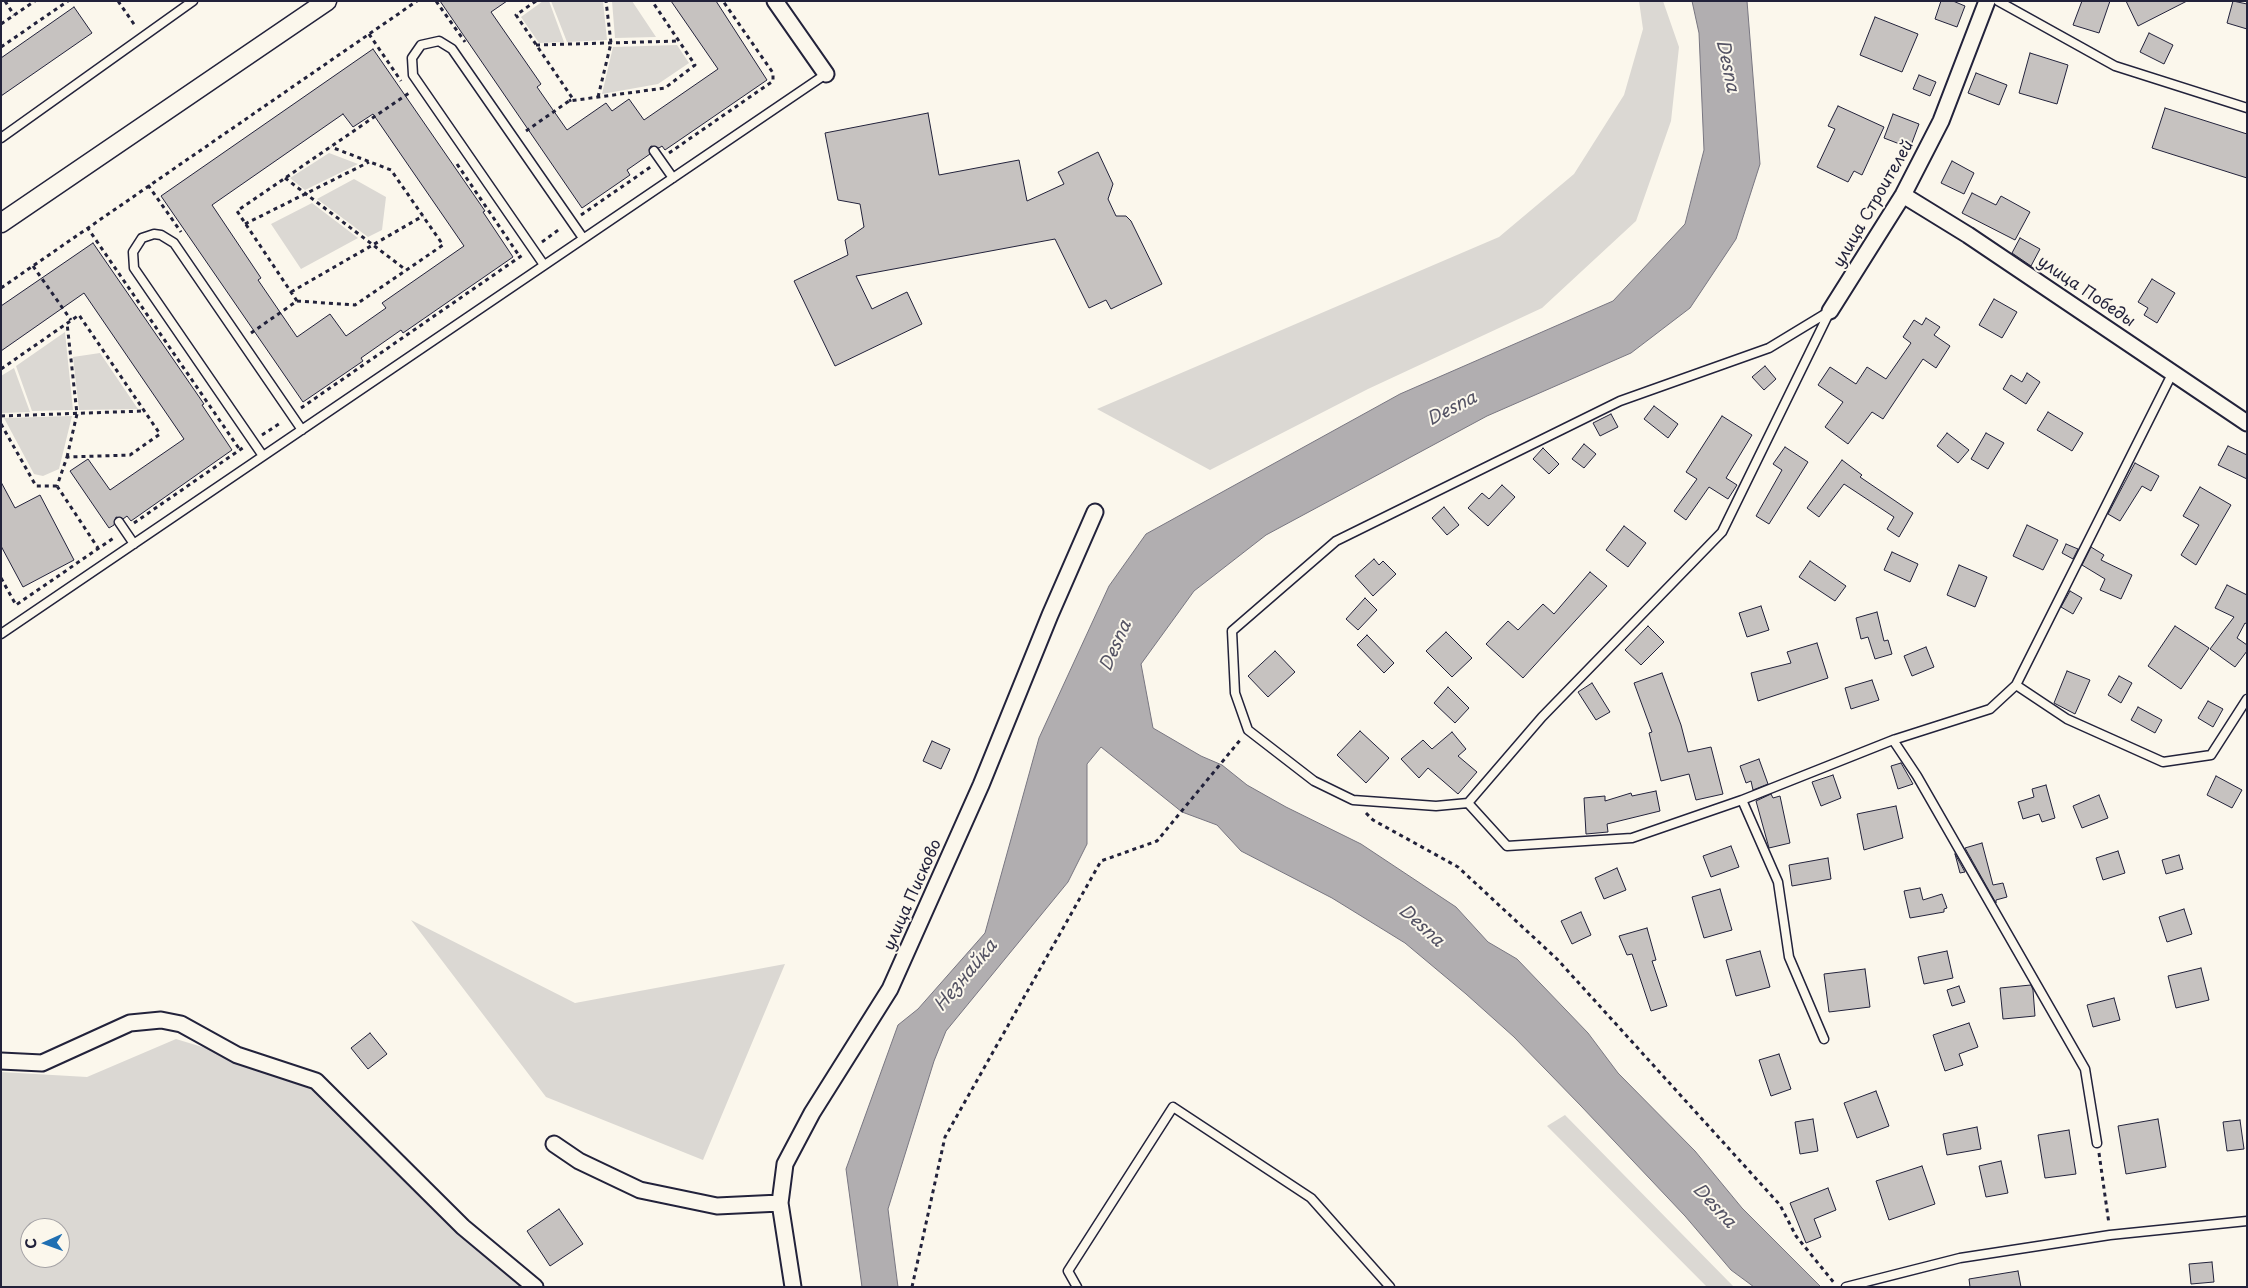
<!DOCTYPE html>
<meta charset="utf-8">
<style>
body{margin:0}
#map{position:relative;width:2248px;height:1288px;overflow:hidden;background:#fbf7ec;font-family:"Playpen Sans",sans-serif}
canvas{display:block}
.frame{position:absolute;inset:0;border:2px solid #22223b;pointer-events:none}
.north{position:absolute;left:20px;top:1218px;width:50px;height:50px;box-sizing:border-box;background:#fbf7ec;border:1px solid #a4a2a5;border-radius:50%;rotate:268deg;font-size:14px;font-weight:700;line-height:20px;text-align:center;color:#22223b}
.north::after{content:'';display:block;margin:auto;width:18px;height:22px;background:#1f6fb2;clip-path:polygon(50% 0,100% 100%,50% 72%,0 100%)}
</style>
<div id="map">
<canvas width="2248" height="1288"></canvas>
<div class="frame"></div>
<div class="north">С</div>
</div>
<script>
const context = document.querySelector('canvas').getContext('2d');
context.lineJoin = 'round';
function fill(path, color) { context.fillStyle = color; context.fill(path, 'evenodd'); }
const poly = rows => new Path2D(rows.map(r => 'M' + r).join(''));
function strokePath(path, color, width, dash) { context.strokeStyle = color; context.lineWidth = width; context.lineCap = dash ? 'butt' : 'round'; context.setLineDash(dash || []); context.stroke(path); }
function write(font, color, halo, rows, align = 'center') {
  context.font = font + ' "Playpen Sans",sans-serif'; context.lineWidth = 4; context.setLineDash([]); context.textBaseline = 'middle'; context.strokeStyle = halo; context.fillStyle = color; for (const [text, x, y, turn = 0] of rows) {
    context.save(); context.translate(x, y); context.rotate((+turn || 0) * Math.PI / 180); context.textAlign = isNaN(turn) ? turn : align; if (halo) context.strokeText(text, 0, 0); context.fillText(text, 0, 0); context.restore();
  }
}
fill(poly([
 [543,1,549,1,564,42,539,43,521,17],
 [551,1,603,1,607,40,567,42],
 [612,1,632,1,656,37,615,38],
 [1639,1,1663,1,1679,47,1671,121,1636,221,1542,308,1368,389,1210,470,1097,409,1499,237,1574,174,1624,95,1643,29],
 [677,45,689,63,658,84,602,94,613,47],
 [329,153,358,164,305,190,290,178],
 [354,179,386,197,382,230,368,237,317,199],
 [312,203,358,238,301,269,271,224],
 [65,332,73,410,32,411,16,366],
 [100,353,138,409,79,410,73,357],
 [14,368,30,412,1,413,1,376],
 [72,416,59,469,43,476,34,474,4,418],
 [411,920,575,1003,785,964,703,1160,546,1097],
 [176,1039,307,1079,357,1110,528,1287,1,1287,1,1072,87,1077],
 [30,1228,60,1228,60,1258,30,1258],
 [1565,1115,1734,1287,1707,1287,1547,1126]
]), '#dbd8d3');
const water = poly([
 [1692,1,1747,1,1760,164,1736,239,1690,308,1631,353,1487,416,1266,535,1194,591,1141,664,1153,728,1201,756,1222,765,1247,785,1286,807,1361,844,1456,907,1488,942,1517,959,1588,1033,1618,1073,1695,1151,1742,1208,1821,1287,1754,1287,1731,1270,1685,1216,1581,1106,1514,1037,1466,994,1405,943,1332,898,1241,851,1217,825,1182,812,1101,747,1087,764,1087,844,1068,882,946,1031,934,1061,888,1209,898,1287,862,1287,846,1169,898,1025,918,1009,985,933,1039,738,1109,586,1146,534,1400,394,1613,301,1685,224,1704,150,1699,33,1692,1]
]);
fill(water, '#b1aeb0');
strokePath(water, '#787681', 1);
const building = poly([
 [440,1,507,1,491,12,541,84,537,87,567,130,606,103,612,111,629,99,644,120,718,69,671,1,716,1,767,80,665,150,662,146,659,148,651,146,649,149,650,154,627,170,630,175,582,208,440,1],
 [1941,1,1953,1,1965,6,1957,27,1935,19,1941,1],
 [2082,1,2110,1,2099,33,2073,25,2082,1],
 [2126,1,2187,1,2138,26,2126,1],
 [2233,1,2247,4,2247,29,2227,23,2233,1],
 [74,7,92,33,1,96,1,58,74,7],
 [1875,17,1918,34,1902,72,1860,55,1875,17],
 [2149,33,2173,45,2164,64,2140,52,2149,33],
 [373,49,485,211,483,212,513,257,403,333,401,330,361,358,363,361,303,402,161,196,373,49],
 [343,114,353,127,373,114,464,246,382,303,386,308,346,336,330,314,297,337,258,280,261,278,212,205,343,114],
 [2030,53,2068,65,2057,104,2019,93,2030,53],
 [1976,73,2007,85,1999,105,1968,93,1976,73],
 [1919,75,1936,82,1930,96,1913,89,1919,75],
 [1838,106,1884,127,1862,175,1854,171,1848,182,1817,167,1835,129,1828,126,1838,106],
 [2165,108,2247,134,2247,178,2152,148,2165,108],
 [928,113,939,175,1019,160,1027,201,1064,184,1058,172,1098,152,1113,184,1108,199,1116,216,1126,216,1131,221,1162,284,1111,309,1106,300,1089,308,1055,239,856,276,872,309,907,292,922,324,835,366,794,281,848,255,845,240,864,227,860,204,838,200,825,133,928,113],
 [1893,114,1919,124,1910,148,1884,138,1893,114],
 [1952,161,1974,173,1964,194,1941,183,1952,161],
 [1972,193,1996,205,2001,196,2030,212,2015,240,1962,213,1972,193],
 [2020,238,2040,249,2031,266,2012,253,2020,238],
 [93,243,204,404,202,405,232,450,131,521,127,516,123,519,116,517,114,525,109,528,70,471,88,459,110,490,184,439,84,293,1,351,1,306,93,243],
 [2152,279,2175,293,2157,323,2144,315,2148,308,2138,302,2152,279],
 [1994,299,2017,312,2002,338,1979,325,1994,299],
 [1926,318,1940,327,1934,335,1950,346,1936,368,1923,359,1883,419,1872,412,1848,444,1825,427,1843,402,1818,385,1830,367,1856,384,1867,367,1886,379,1911,343,1903,337,1914,320,1922,325,1926,318],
 [1765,366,1776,379,1764,390,1752,377,1765,366],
 [2027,373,2040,382,2026,404,2003,389,2011,375,2022,382,2027,373],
 [1654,406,1678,424,1668,438,1644,419,1654,406],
 [2048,412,2083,433,2072,451,2037,430,2048,412],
 [1611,414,1618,427,1600,436,1593,423,1611,414],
 [1722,416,1752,435,1726,478,1737,485,1728,499,1709,487,1686,520,1674,511,1697,479,1686,472,1722,416],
 [1947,433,1969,450,1958,463,1937,446,1947,433],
 [1986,433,2004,443,1988,469,1971,459,1986,433],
 [1584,444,1596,454,1584,468,1572,459,1584,444],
 [2228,446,2247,455,2247,479,2218,465,2228,446],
 [1785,447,1808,462,1769,524,1756,516,1782,470,1773,464,1785,447],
 [1543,448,1559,464,1549,474,1533,459,1543,448],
 [1842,460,1862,475,1860,477,1913,513,1899,537,1887,529,1894,517,1844,484,1819,517,1807,508,1842,460],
 [2135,463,2159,476,2151,491,2142,486,2120,521,2108,514,2135,463],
 [1,482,15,508,40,495,74,560,23,587,1,546,1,482],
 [1502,485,1515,497,1488,526,1468,508,1482,493,1489,499,1502,485],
 [2200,487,2231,505,2196,565,2181,555,2199,525,2183,516,2200,487],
 [1444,507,1459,525,1447,535,1432,518,1444,507],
 [2027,525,2058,540,2043,570,2013,556,2027,525],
 [1624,526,1646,543,1628,567,1606,550,1624,526],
 [2066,544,2078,549,2073,559,2062,553,2066,544],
 [2091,547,2104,555,2101,560,2132,575,2121,599,2100,590,2105,579,2082,565,2091,547],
 [1892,552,1918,564,1910,582,1884,570,1892,552],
 [1374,559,1379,565,1383,561,1396,574,1373,596,1355,576,1374,559],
 [1810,561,1846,586,1835,601,1799,577,1810,561],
 [1959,565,1987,577,1975,607,1947,595,1959,565],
 [1590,572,1607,586,1523,678,1486,644,1508,621,1518,630,1543,604,1554,614,1590,572],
 [2227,585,2247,595,2247,624,2245,623,2237,638,2247,645,2247,651,2235,667,2210,649,2234,617,2215,608,2227,585],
 [2070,591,2082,598,2073,614,2061,607,2070,591],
 [1365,598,1377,610,1358,630,1346,619,1365,598],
 [1761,606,1769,630,1747,637,1739,613,1761,606],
 [1877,612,1884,641,1888,640,1892,654,1875,659,1868,637,1861,639,1856,618,1877,612],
 [1648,626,1664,642,1641,665,1625,650,1648,626],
 [2175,626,2209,648,2181,689,2148,666,2175,626],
 [1446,632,1472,658,1452,677,1426,651,1446,632],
 [1367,635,1394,663,1384,673,1357,645,1367,635],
 [1817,643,1828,678,1758,701,1751,673,1791,663,1787,652,1817,643],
 [1926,647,1934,667,1912,676,1904,656,1926,647],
 [1275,651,1295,672,1268,697,1248,676,1275,651],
 [2067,671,2090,680,2075,714,2054,703,2067,671],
 [1662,673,1681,725,1688,752,1711,747,1723,794,1696,800,1689,774,1661,781,1649,733,1652,732,1634,683,1662,673],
 [2119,676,2132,683,2121,703,2108,695,2119,676],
 [1872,680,1879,700,1851,709,1845,688,1872,680],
 [1592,683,1610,712,1596,720,1578,692,1592,683],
 [1448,687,1469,708,1455,723,1434,703,1448,687],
 [2208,701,2223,709,2213,727,2198,718,2208,701],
 [2138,707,2162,720,2155,733,2131,720,2138,707],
 [1360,731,1389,758,1366,783,1337,755,1360,731],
 [1452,732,1466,749,1458,756,1477,772,1458,794,1428,768,1419,778,1401,759,1423,740,1432,749,1452,732],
 [932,741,950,749,941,769,923,761,932,741],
 [1759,759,1768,784,1753,790,1751,781,1746,783,1740,766,1759,759],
 [1901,763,1913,784,1898,789,1891,766,1901,763],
 [1833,775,1841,798,1821,806,1812,782,1833,775],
 [2216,776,2242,790,2232,808,2207,795,2216,776],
 [2046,785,2055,818,2042,822,2039,814,2023,819,2018,802,2034,797,2032,789,2046,785],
 [1656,791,1660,811,1607,824,1608,832,1586,834,1584,798,1605,796,1605,801,1631,793,1632,796,1656,791],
 [1771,794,1773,798,1780,796,1790,843,1769,848,1756,801,1771,794],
 [2099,795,2108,818,2082,828,2073,806,2099,795],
 [1896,806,1903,838,1864,850,1857,814,1896,806],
 [1982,843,1993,885,2003,883,2007,897,1996,900,1996,903,1965,848,1982,843],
 [1731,846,1739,867,1711,877,1703,856,1731,846],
 [2118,851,2125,873,2103,880,2096,858,2118,851],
 [1955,854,1965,872,1960,873,1955,854],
 [2179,855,2183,869,2166,874,2162,860,2179,855],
 [1828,858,1831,879,1792,886,1789,865,1828,858],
 [1617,868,1626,890,1604,899,1595,878,1617,868],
 [1920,888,1923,900,1942,894,1947,908,1944,909,1944,912,1910,918,1904,891,1920,888],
 [1720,889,1732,930,1704,938,1692,897,1720,889],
 [2184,909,2192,934,2167,942,2159,917,2184,909],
 [1581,912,1591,935,1572,944,1561,921,1581,912],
 [1647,928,1656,960,1652,961,1667,1006,1651,1011,1632,954,1627,955,1619,936,1647,928],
 [1760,951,1770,987,1736,996,1726,960,1760,951],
 [1947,951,1953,978,1924,984,1918,957,1947,951],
 [2201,968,2209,1000,2176,1008,2168,976,2201,968],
 [1865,969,1870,1007,1829,1012,1824,974,1865,969],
 [2031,985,2033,990,2035,1016,2003,1019,2000,988,2031,985],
 [1959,986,1965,1002,1952,1006,1947,990,1959,986],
 [2114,998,2120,1020,2093,1027,2087,1005,2114,998],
 [1969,1023,1978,1047,1959,1054,1963,1065,1945,1071,1933,1035,1969,1023],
 [370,1033,387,1054,368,1069,351,1048,370,1033],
 [1779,1054,1791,1089,1771,1096,1759,1060,1779,1054],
 [1876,1091,1889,1126,1857,1138,1844,1103,1876,1091],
 [1813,1119,1818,1151,1800,1154,1795,1122,1813,1119],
 [2158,1119,2166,1167,2126,1174,2118,1126,2158,1119],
 [2240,1120,2244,1149,2227,1151,2223,1122,2240,1120],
 [1977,1127,1981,1149,1947,1155,1943,1134,1977,1127],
 [2069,1130,2076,1174,2045,1178,2038,1135,2069,1130],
 [2001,1161,2008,1193,1986,1197,1979,1166,2001,1161],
 [1922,1166,1935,1204,1889,1220,1876,1181,1922,1166],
 [1828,1188,1836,1210,1814,1219,1821,1237,1806,1243,1790,1203,1828,1188],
 [559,1209,583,1244,550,1266,527,1231,559,1209],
 [2212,1262,2214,1282,2191,1284,2189,1264,2212,1262],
 [2018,1271,2021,1287,1970,1287,1969,1279,2018,1271]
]);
fill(building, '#c6c2c0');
strokePath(building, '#22223b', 1);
const service = poly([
 [1998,1,2115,66,2247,108],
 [1,138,193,1],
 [654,151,673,178],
 [544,265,413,75,412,58,421,45,439,41,452,49,583,238],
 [1830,311,1722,532,1542,717,1468,803,1507,846,1632,838,1742,800,1893,740,1990,709,2016,685,2173,372],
 [263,456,134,268,133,252,142,238,154,234,161,235,174,243,302,430],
 [119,522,134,544],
 [1,634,826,74],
 [2016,685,2067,719,2163,762,2211,755,2247,699],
 [1893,740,1917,776,2085,1069,2097,1143],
 [1742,800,1778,882,1789,957,1824,1039],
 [1468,803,1436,806,1353,800,1314,781,1248,730,1235,693,1232,631,1336,541,1620,401,1769,348,1830,311],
 [1077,1287,1068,1271,1173,1107,1311,1198,1390,1287],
 [1846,1287,1960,1258,2110,1235,2247,1221]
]);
const minor = poly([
 [775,1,826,74],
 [1903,195,1968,235,2247,423],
 [1830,311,1903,195,1941,121,1987,1],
 [1,1061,42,1063,130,1023,161,1020,181,1024,237,1055,316,1081,463,1227,535,1287],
 [554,1144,579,1161,640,1190,717,1206,780,1203],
 [793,1287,780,1203,785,1164,812,1113,890,989,981,785,1050,615,1095,512]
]);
const tertiary = poly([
 [1,223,327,1]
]);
strokePath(service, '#22223b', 11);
strokePath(minor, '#22223b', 19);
strokePath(tertiary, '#22223b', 21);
strokePath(poly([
 [5,1,14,15],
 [118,1,136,27],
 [436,1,465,42],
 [536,1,516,15,573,99,569,101],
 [1,24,35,1],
 [369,34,401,81],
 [536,45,679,41],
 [1,47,68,1],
 [598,97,611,43,606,1],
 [526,131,569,101,665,88,695,65,652,1],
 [669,153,773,81,773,73,723,1],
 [457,164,520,257],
 [285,178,406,270],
 [148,185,181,232],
 [581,215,652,166],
 [245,224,369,162],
 [87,227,240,450],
 [542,242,561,228],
 [33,266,71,320],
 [1,288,417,1],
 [291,292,423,216],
 [297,301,355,305,443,245,391,170,331,147],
 [251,333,297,301,237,211,409,93],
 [1,369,79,315,160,434,130,455,67,457,57,486],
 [301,408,524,254],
 [1,416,144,411],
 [1,424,36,486,57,486],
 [262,435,282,422],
 [67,457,77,414,67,323],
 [57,486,98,548],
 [134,523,244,447],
 [1,578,16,605,115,537],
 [1366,813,1373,820,1458,867,1557,959,1780,1205,1796,1236,1835,1284],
 [2099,1153,2109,1224],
 [912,1287,945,1137,1101,861,1157,841,1241,739]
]), '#22223b', 3, [4, 4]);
strokePath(service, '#fbf7ec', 8);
strokePath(minor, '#fbf7ec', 15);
strokePath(tertiary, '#fbf7ec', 18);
write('16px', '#22223b', '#fbf7ec', [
 ["улица Строителей",1874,204,-60],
 ["улица Победы",2086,292,34],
 ["улица Писково",913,895,-66]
]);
write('italic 18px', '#545364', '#fbf7ec', [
 ["Desna",1727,66,78],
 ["Desna",1452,409,-27],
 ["Desna",1116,646,-66],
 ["Desna",1421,926,42],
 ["Незнайка",966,976,-50],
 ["Desna",1714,1206,47]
]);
</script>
